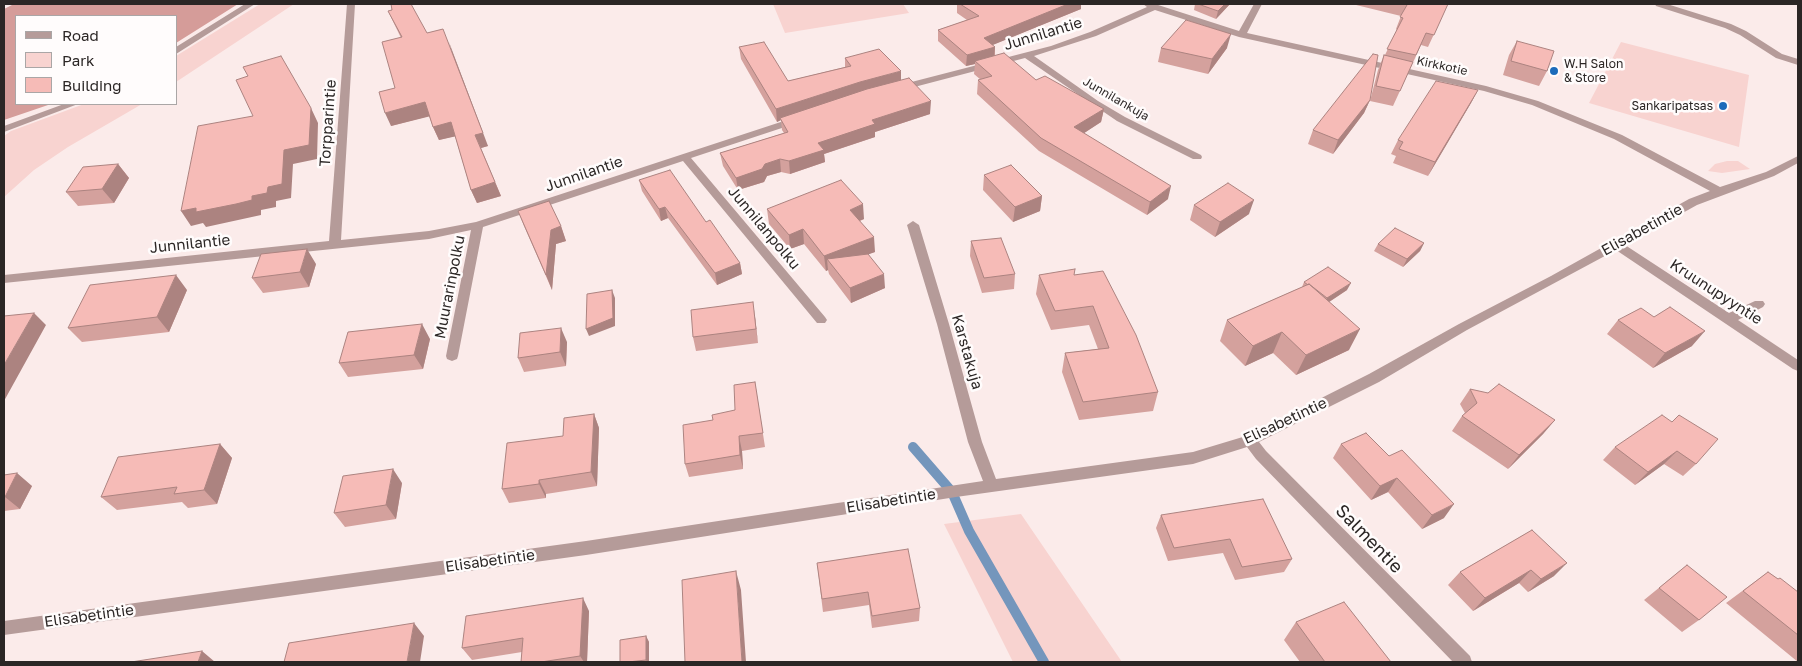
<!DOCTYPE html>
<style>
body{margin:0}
#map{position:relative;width:1802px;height:666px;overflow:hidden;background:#fbebea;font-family:"Golos Text",sans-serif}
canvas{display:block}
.frame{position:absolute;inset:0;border:5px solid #2b2625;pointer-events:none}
.legend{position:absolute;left:15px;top:15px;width:162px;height:90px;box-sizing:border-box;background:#fffcfc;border:1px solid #aaa6a6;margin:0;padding:6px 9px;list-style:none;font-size:15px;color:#2b2625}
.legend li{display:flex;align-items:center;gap:10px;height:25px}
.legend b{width:25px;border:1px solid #aaa6a6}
</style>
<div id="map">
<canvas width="1802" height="666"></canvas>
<div class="frame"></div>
<ul class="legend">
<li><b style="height:6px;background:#b59b99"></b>Road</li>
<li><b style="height:14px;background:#f8d3d0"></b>Park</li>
<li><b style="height:14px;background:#f6bbb7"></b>Building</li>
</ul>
</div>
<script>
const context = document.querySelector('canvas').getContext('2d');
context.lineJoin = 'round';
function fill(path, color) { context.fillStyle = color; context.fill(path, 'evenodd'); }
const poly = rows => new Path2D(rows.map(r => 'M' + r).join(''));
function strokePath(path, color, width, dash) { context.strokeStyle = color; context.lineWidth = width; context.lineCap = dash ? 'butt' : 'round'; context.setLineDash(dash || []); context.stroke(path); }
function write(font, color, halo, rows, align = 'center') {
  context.font = font + ' "Golos Text",sans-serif'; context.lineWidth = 5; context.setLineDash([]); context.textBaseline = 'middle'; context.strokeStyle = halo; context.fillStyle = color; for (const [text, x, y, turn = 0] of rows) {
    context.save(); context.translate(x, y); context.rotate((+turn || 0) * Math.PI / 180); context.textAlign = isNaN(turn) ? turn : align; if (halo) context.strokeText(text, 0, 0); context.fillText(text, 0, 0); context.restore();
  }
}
fill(poly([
 [260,4,294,4,176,82,176,56],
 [773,4,903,4,909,13,785,33],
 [1621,42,1749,75,1739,147,1589,103],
 [84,104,142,104,68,147,34,170,4,197,4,136,11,131],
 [1727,161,1738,161,1750,169,1722,173,1708,171,1715,164],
 [1021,514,1122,662,1013,662,944,524]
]), '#f8d3d0');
fill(poly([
 [14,4,238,4,176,43,176,16,16,16,16,104,51,104,4,120,4,9]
]), '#d59c99');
strokePath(poly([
 [913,447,952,492,969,531,1044,662]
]), '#7496bc', 10);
fill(poly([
 [245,4,255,4,176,54,176,47,245,4],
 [347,4,355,4,341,240,429,231,476,222,796,117,801,120,800,122,691,158,825,317,827,320,825,323,817,323,683,161,483,227,458,356,457,359,452,361,447,359,446,356,471,230,429,239,4,283,4,275,329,241,347,4],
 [1143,4,1155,4,1239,31,1254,4,1262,4,1247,33,1486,86,1538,101,1622,135,1720,187,1766,172,1798,156,1798,163,1774,176,1697,205,1625,245,1729,313,1755,301,1763,301,1765,304,1763,307,1738,320,1798,360,1798,371,1793,369,1616,250,1467,330,1379,382,1259,442,1266,451,1470,656,1472,662,1453,662,1256,459,1247,447,1193,464,956,497,586,555,4,635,4,621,586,541,983,481,968,442,937,324,907,225,913,221,919,225,949,324,982,442,996,479,1193,452,1246,436,1369,374,1459,324,1551,276,1689,199,1710,191,1614,139,1532,105,1484,91,1239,37,1155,10,1096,36,1034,56,1098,101,1125,117,1201,155,1202,157,1201,159,1193,159,1117,121,1025,58,899,91,894,88,896,86,1051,46,1090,32,1147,7,1143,4],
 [1655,4,1667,4,1731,24,1746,31,1782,54,1798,59,1798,65,1776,58,1740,35,1725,28,1656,6,1655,4],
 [64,104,78,104,4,132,4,126,64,104]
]), '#b59b99');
fill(poly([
 [957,4,1081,4,1081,9,992,45,995,47,995,55,1036,80,1104,109,1101,122,1084,133,1168,199,1147,215,1039,151,977,94,978,80,981,80,974,74,975,64,966,66,938,41,938,30,967,20,957,13],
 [1195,4,1230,4,1216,19,1194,10],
 [1352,4,1448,4,1428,47,1421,45,1393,106,1370,101,1378,70,1384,55,1385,55,1397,30,1396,29,1401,16],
 [388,11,488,146,481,148,501,196,477,203,471,190,455,136,439,140,433,127,429,116,391,126,401,38],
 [1517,41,1547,71,1539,86,1503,75,1509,55],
 [739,47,788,81,845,67,845,58,901,80,930,114,875,132,875,137,824,154,825,162,790,174,781,172,767,176,764,182,738,190,723,166,720,153,784,133,782,130,781,120,777,122,741,59],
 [1161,48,1227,48,1208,74,1158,62],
 [1478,90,1471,103,1428,176,1393,163,1396,156,1391,154,1398,140],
 [1370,100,1364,113,1333,154,1308,144,1313,130],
 [118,164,129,178,114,203,78,206,66,192],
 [984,175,1042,196,1040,211,1013,222,983,190],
 [639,180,706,222,740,263,742,274,717,285,668,218,661,221,642,191],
 [1194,205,1249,214,1215,237,1190,220],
 [767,209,864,219,860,221,875,252,868,254,885,288,851,303,829,274,828,270,826,271,804,244,790,249,769,224],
 [518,211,561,226,566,241,556,244,552,290,524,226],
 [971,241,1015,274,1014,289,982,293,970,256],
 [1424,243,1420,251,1403,267,1374,251,1378,244],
 [316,264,309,287,263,293,252,278],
 [1039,275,1074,275,1158,392,1153,411,1079,420,1062,372,1065,353,1098,349,1089,325,1051,330,1036,294],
 [1304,282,1347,290,1329,302,1349,350,1296,375,1273,353,1245,366,1220,341,1227,320,1302,287],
 [187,290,169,332,82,342,68,328],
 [755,317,758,343,696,351,693,337],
 [1618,320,1692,346,1653,368,1607,334],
 [430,339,423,369,348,377,339,363],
 [567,342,566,366,524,372,518,358],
 [755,382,765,447,742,451,743,469,689,477,685,464,713,420,735,410],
 [1470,389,1555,420,1543,434,1508,469,1452,431,1462,416,1465,413,1460,404],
 [594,414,599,428,597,486,546,494,546,498,509,503,502,489,563,436],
 [1672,422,1696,464,1683,476,1664,464,1635,485,1603,460,1615,447],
 [220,444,232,458,217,504,188,508,182,502,117,510,101,497],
 [1341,444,1389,456,1444,518,1422,529,1388,492,1371,500,1333,458],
 [4,475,32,486,20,509,4,511],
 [402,483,396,519,345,527,334,513],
 [1161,515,1292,559,1284,572,1235,580,1223,553,1168,561,1156,528],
 [1532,530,1554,576,1528,592,1519,583,1473,611,1448,585,1460,572],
 [817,563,920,608,919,621,872,628,869,605,823,612],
 [1687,565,1699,620,1682,632,1644,600],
 [1768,572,1778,579,1798,592,1798,662,1726,603],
 [589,611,587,662,521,662,522,652,472,660,462,648],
 [1296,622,1391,662,1300,662,1284,640],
 [646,636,649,642,649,662,620,662]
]), '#d4a19d');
fill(poly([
 [1068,4,1081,4,1081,9,983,49,984,38],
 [1225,4,1230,4,1216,19,1218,11],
 [1231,34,1227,48,1208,74,1212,59],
 [449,42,488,146,481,148,475,135],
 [995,47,994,59,975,61,975,64,966,66,967,55],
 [901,71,901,83,780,118,781,120,777,122,776,109,860,82],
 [1478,90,1471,103,1428,176,1435,162],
 [1370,100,1364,113,1333,154,1338,140],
 [931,101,930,114,875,132,875,137,824,154,825,162,790,174,789,161,818,143,872,120],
 [425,102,431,116,391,126,385,113],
 [311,108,318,123,317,159,293,164,291,198,276,201,276,207,261,210,261,215,206,227,203,223,191,226,181,211,268,187,284,150],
 [1104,109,1101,122,1072,141,1074,127],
 [451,122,457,136,439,140,433,127],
 [780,159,781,172,767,176,764,182,738,190,736,178,765,164],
 [118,164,129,178,114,203,102,189],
 [495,182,501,196,477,203,471,190],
 [1171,186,1168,199,1147,215,1150,202],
 [1042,196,1040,211,1013,222,1015,207],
 [1254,200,1249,214,1215,237,1220,222],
 [863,204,864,219,851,224,850,210],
 [665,207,668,218,661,221,659,209],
 [561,226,566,241,556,244,552,290,546,275,551,230],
 [803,229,804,244,790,249,789,235],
 [874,237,875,252,834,267,827,259,828,270,826,271,824,256],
 [1424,243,1420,251,1403,267,1407,259],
 [307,249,316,264,309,287,300,272],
 [740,263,742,274,717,285,715,273],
 [884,274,885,288,851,303,850,288],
 [176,275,187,290,169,332,157,317],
 [1351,283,1347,290,1323,306,1327,298],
 [612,290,615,298,615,326,589,336,586,329],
 [753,302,755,317,758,343,756,329],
 [34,313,46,325,4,401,4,365],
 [422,324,430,339,423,369,414,355],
 [561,328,567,342,566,366,560,352],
 [1360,329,1349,350,1296,375,1306,355],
 [1705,331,1692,346,1653,368,1665,353],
 [1282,332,1273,353,1245,366,1253,346],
 [594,414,599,428,597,486,591,472],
 [1555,420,1543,434,1508,469,1519,455],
 [739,436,742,451,743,469,740,455],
 [220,444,232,458,217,504,204,490],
 [1677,451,1664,464,1635,485,1648,472],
 [393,469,402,483,396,519,386,505],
 [17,473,32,486,20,509,5,497],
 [1397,478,1388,492,1371,500,1380,486],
 [539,480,546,494,546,498,539,484],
 [1454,504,1444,518,1422,529,1432,515],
 [1567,563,1554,576,1528,592,1541,579],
 [1531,570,1519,583,1473,611,1485,598],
 [736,571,741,590,746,662,742,662],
 [583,598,589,611,587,662,584,662,580,656],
 [414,623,424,636,420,662,407,662],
 [646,636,649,642,649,662,647,662,646,660],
 [202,651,215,662,198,662]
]), '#ac8380');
const building = poly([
 [391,4,411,4,427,33,443,29,483,133,475,135,495,182,471,190,451,122,433,127,425,102,385,113,379,92,395,88,382,42,402,37,388,11,392,10,391,4],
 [960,4,1068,4,984,38,995,47,967,55,938,30,979,16,960,4],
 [1198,4,1225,4,1218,11,1198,4],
 [1404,4,1448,4,1434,35,1426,33,1416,55,1387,49,1403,18,1400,17,1407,5,1404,4],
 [1186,20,1231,34,1212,59,1161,48,1186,20],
 [1517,41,1554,51,1547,71,1511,61,1517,41],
 [764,42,788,81,851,66,845,58,879,49,901,71,860,82,776,109,739,47,764,42],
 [1004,53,1036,80,1045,76,1104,109,1074,127,1171,186,1150,202,1041,138,978,80,992,76,975,61,1004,53],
 [1373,54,1378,55,1370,100,1338,140,1313,130,1373,54],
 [1384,55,1413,62,1400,91,1376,86,1384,55],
 [281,56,311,108,309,145,284,150,282,184,268,187,267,193,252,196,252,200,236,204,196,212,196,208,181,211,198,126,253,116,236,80,248,76,243,67,281,56],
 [909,78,931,101,872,120,875,124,818,143,824,150,789,161,780,159,765,164,762,169,736,178,720,153,788,132,780,118,867,89,909,78],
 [1436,81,1478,90,1435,162,1399,149,1403,142,1398,140,1436,81],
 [118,164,102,189,66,192,83,167,118,164],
 [1011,165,1042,196,1015,207,984,175,1011,165],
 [670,170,706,222,710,220,740,263,715,273,665,207,659,209,639,180,670,170],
 [841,180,863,204,850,210,874,237,824,256,803,229,789,235,767,209,841,180],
 [1228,183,1254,200,1220,222,1194,205,1228,183],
 [549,201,561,226,551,230,546,275,518,211,549,201],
 [1395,228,1424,243,1407,259,1378,244,1395,228],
 [1001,238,1015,274,984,278,971,241,1001,238],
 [307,249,300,272,252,278,261,254,307,249],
 [868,254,884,274,850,288,827,259,868,254],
 [1328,267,1351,283,1327,298,1309,284,1308,285,1304,282,1328,267],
 [1075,269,1074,275,1103,271,1136,335,1158,392,1083,402,1065,353,1109,348,1093,306,1055,311,1039,275,1075,269],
 [176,275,157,317,68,328,90,285,176,275],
 [1309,284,1360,329,1306,355,1282,332,1253,346,1227,320,1309,284],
 [612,290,613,318,586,329,587,294,612,290],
 [753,302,756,329,693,337,691,310,753,302],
 [1670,307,1705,331,1665,353,1618,320,1641,308,1654,317,1670,307],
 [34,313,4,365,4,316,34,313],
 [422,324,414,355,339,363,348,332,422,324],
 [561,328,560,352,518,358,520,333,561,328],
 [755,382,763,433,739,436,740,455,685,464,683,425,713,420,712,415,735,410,734,385,755,382],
 [1499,384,1555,420,1519,455,1462,416,1477,403,1470,389,1488,393,1499,384],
 [594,414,591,472,539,480,539,484,502,489,507,443,563,436,564,418,594,414],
 [1662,415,1672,422,1679,415,1718,439,1696,464,1677,451,1648,472,1615,447,1662,415],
 [1366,433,1389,456,1402,450,1454,504,1432,515,1397,478,1380,486,1341,444,1366,433],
 [220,444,204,490,174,494,177,487,101,497,118,457,220,444],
 [393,469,386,505,334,513,343,476,393,469],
 [17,473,5,497,4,497,4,475,17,473],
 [1263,499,1292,559,1242,567,1230,539,1174,548,1161,515,1263,499],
 [1532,530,1567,563,1541,579,1531,570,1485,598,1460,572,1532,530],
 [908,549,920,608,872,616,868,592,822,599,817,563,908,549],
 [1687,565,1727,597,1699,620,1659,588,1687,565],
 [736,571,742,662,685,662,682,580,736,571],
 [1768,572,1778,579,1780,578,1798,592,1798,635,1743,591,1768,572],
 [583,598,580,656,541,662,521,662,523,638,462,648,466,616,583,598],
 [1344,602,1391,662,1325,662,1296,622,1344,602],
 [414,623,407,662,284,662,289,643,414,623],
 [646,636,646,660,628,662,620,662,620,640,646,636],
 [202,651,198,662,131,662,202,651]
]);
fill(building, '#f6bbb7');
strokePath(building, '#ac8380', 1);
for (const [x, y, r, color] of [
 [1554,71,5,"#1c6bba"],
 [1723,106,5,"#1c6bba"]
]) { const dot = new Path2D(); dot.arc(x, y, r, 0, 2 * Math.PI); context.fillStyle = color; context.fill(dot); strokePath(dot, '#fffcfc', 2); }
write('12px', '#2b2625', '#fffcfc', [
 ["W.H Salon",1564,64],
 ["& Store",1564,78],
 ["Sankaripatsas",1713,106,"right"]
], 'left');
write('12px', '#2b2625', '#fffcfc', [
 ["Kirkkotie",1442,66,12],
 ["Junnilankuja",1116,99,30]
]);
write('15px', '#2b2625', '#fffcfc', [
 ["Junnilantie",1043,34,-17],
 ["Torpparintie",328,123,-86],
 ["Junnilantie",584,174,-19],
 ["Junnilanpolku",764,228,50],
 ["Elisabetintie",1642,230,-29],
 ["Junnilantie",190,244,-6],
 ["Muurarinpolku",450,287,-79],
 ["Kruunupyyntie",1716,292,33],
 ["Karstakuja",967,352,74],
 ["Elisabetintie",1285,421,-25],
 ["Elisabetintie",891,501,-9],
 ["Elisabetintie",490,561,-8],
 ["Elisabetintie",89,616,-8]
]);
write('18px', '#2b2625', '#fffcfc', [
 ["Salmentie",1369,539,46]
]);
</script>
